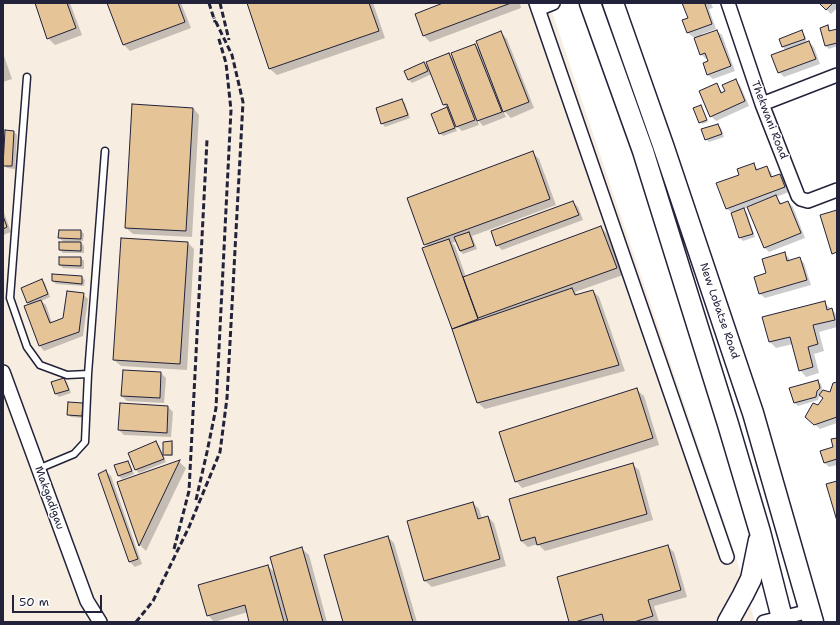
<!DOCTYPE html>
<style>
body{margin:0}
#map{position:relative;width:840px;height:625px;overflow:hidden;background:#fff;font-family:"Shantell Sans",sans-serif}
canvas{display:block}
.frame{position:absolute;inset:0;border:4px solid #22223b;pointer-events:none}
.scale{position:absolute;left:12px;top:595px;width:90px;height:18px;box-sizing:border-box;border:2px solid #22223b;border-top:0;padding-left:5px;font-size:12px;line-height:14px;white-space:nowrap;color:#22223b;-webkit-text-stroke:3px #fff;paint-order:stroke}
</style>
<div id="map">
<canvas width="840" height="625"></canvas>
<div class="frame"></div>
<div class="scale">50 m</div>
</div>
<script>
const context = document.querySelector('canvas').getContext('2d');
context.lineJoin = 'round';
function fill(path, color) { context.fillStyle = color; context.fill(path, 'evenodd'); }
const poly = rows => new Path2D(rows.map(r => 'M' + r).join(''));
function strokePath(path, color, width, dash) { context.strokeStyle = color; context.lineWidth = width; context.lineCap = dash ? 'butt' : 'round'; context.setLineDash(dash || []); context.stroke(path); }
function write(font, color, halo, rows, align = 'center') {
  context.font = font + ' "Shantell Sans",sans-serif'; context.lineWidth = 3; context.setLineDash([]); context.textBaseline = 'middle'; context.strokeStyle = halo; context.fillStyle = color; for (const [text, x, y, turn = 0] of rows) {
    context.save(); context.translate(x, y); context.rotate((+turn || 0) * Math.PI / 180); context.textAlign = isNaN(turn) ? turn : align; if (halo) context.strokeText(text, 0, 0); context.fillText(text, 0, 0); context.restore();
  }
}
fill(poly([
 [3,3,549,3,736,557,755,622,3,622]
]), '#f7ede0');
fill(poly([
 [36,3,70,3,82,35,55,45,48,38],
 [108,3,181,3,191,28,130,51,124,45],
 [248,3,373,3,385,38,277,75,270,69],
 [446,3,520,3,521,8,430,42,424,36],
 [683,3,711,3,713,8,709,9,716,29,702,34,703,36,717,31,722,35,735,71,713,79,708,75,709,61,708,58,706,59,701,54,694,37,693,37,688,33,689,19],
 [820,3,837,3,837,8,831,14],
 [827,26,831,31,837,30,837,46,829,49,826,46],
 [501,32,507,39,534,108,511,118,503,110,506,117,483,126,477,119,479,125,462,131,454,124,457,131,443,136,440,133,433,114,448,108,444,105,432,74,412,83,409,80,424,63,430,69,449,54,454,60,475,45,481,51],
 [451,109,453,115,448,110],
 [801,32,805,35,807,43,809,42,814,47,820,64,784,77,779,72,786,51,783,47,780,39],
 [3,53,12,79,3,82],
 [735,80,740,85,749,106,716,121,711,116,717,85,723,93,726,91],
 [402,100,405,103,410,118,385,127,382,123],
 [701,106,708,122,702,124,695,109],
 [193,108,199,115,192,237,133,234,126,228],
 [718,125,721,128,724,137,709,142,706,139],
 [14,132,17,135,15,169,7,168,4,165],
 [533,153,539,159,556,205,472,236,477,249,463,254,460,251,457,241,452,243,455,246,466,277,601,227,607,234,623,275,575,292,578,295,593,291,599,297,625,371,485,409,478,403,453,329,424,249,428,247,425,244],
 [753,164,759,170,766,167,771,172,773,178,780,175,785,180,789,192,776,197,782,204,788,202,793,207,805,238,769,252,764,247,748,207,743,209,747,213,755,237,743,241,740,238,732,213,726,208,740,175],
 [573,202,578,207,583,220,502,250,497,245],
 [3,210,11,232,3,235],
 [81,231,84,234,83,241,79,241,84,246,84,253,63,253,60,250,65,243,59,238],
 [188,243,194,249,187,370,121,366,114,360],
 [784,253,789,258,790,262,800,259,804,263,811,285,765,298,760,294,756,277,767,274],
 [81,258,84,261,84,269,63,268,60,265],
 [82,277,85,280,84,286,56,284,53,281],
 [42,280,45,283,50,297,41,301,46,305,52,323,64,319,83,294,88,299,83,336,44,351,40,346,30,305,27,302],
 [824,302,837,315,837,327,819,332,824,351,814,354,819,373,806,377,800,370,793,344,776,348,770,342],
 [124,371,161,373,166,378,164,403,127,401,122,396],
 [64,379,67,382,71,393,59,397,56,394,52,383],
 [818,381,821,384,823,391,831,394,837,383,837,423,820,429,806,416,818,406,824,399,820,394,818,400,798,406,795,403],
 [637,390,644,396,659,445,522,488,516,481],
 [82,404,85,407,84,418,71,417,68,414],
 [168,407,173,412,171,437,124,435,119,430],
 [837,439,837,465,829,467,825,463,835,448],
 [156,442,159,445,166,462,139,473,136,470,129,453],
 [172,442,173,444,173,456,166,456,164,455],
 [127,462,130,465,134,474,122,479,119,476],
 [179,462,186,468,146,551,140,545,118,482],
 [632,464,639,470,653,520,545,551,538,544,528,547,521,541],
 [106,472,111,476,142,564,135,567,130,562,99,474],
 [473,503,479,509,482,519,488,517,494,523,506,566,432,587,425,581,408,521],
 [388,537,394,543,417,622,344,622],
 [667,546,674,552,687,597,654,606,659,622,570,622],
 [302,549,309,555,327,622,251,622,248,612,214,622,208,615,268,566,276,574]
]), '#0003');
const building = poly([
 [35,3,67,3,76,28,47,39,35,3],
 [107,3,178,3,185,22,123,45,107,3],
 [247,3,369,3,379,31,269,69,247,3],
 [443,3,511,3,423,36,415,14,443,3],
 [682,3,708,3,705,4,712,24,687,33,682,20,688,18,682,3],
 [819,3,833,3,826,10,819,3],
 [828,25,829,31,837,29,837,43,825,46,820,28,828,25],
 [717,30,731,66,707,75,703,63,708,61,705,53,700,55,694,38,717,30],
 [802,30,805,39,782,47,779,39,802,30],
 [501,31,529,102,503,112,476,41,501,31],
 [809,41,816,59,778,73,771,55,809,41],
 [475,44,502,112,477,121,451,53,475,44],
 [449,53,475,120,456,127,447,104,443,105,426,62,449,53],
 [424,62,428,71,408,80,404,71,424,62],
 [736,79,745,101,710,117,699,91,717,83,721,93,725,91,722,85,736,79],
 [402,99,408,115,381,124,376,108,402,99],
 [132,104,193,108,186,231,125,228,132,104],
 [701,105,707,120,699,123,693,108,701,105],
 [447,107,455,128,439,134,431,114,447,107],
 [718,124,722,134,705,140,701,129,718,124],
 [5,130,14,131,12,166,3,166,5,130],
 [533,151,550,199,424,245,407,198,533,151],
 [754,163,756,170,767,166,771,177,780,174,785,187,726,209,716,183,739,175,737,169,754,163],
 [776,195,780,204,788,201,801,233,764,248,747,207,776,195],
 [573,201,579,215,496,246,491,231,573,201],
 [744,208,753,234,739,238,731,213,744,208],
 [837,210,837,252,832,254,820,215,837,210],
 [3,216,7,227,3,229,3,216],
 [601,226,617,268,478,318,463,277,601,226],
 [59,230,81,230,81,239,58,238,59,230],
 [469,232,474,246,460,251,454,237,469,232],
 [121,238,188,242,180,364,113,360,121,238],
 [449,239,478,319,452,329,422,248,449,239],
 [59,242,81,242,81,251,59,250,59,242],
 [785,252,787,261,800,257,807,280,759,294,754,277,766,273,762,259,785,252],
 [59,257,81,257,81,266,59,265,59,257],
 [52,274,82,276,82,284,52,281,52,274],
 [42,279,48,294,27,303,21,288,42,279],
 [572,288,575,295,593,290,619,365,477,403,452,329,572,288],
 [67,291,84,293,79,332,39,346,24,306,41,300,50,323,63,318,67,291],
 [825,301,827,310,832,308,835,320,813,325,818,344,808,347,813,367,799,371,790,337,769,342,762,317,825,301],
 [123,370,161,372,160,398,121,396,123,370],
 [64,378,69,390,55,394,51,382,64,378],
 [818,380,820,388,817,391,816,397,794,403,789,388,818,380],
 [837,382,837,417,814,425,805,417,813,403,818,405,823,398,819,395,823,390,830,392,833,383,837,382],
 [637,388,653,438,515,482,499,432,637,388],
 [68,402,83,403,82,416,67,415,68,402],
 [120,403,168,406,167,433,118,430,120,403],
 [837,438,837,459,824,463,820,451,833,447,831,439,837,438],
 [156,441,164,459,135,470,128,453,156,441],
 [172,441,172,455,163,455,163,442,172,441],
 [180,460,139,546,117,482,180,460],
 [128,461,132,471,118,476,114,465,128,461],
 [633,463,647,514,537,545,535,537,521,541,509,499,633,463],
 [106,470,138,559,129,562,98,474,106,470],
 [837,481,837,521,826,484,837,481],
 [473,502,478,519,488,516,500,559,424,581,407,521,473,502],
 [388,536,413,622,343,622,324,555,388,536],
 [668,545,681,590,648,600,653,616,634,622,604,622,602,614,575,622,569,622,557,577,668,545],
 [302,547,323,622,288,622,270,557,302,547],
 [268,565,284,622,249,622,245,605,207,616,198,585,268,565]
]);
fill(building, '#e5c497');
strokePath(building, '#22223b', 1);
const service = poly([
 [27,77,10,298,27,347,40,365,67,375,88,374],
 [38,469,74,454,85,442,88,374,105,151]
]);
const minor = poly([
 [536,3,727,557],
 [728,3,762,104,798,196,801,199,808,201,837,190],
 [538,9,553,3],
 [762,104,837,75],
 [3,372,87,601,100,622],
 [764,622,810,611]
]);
const primary = poly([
 [590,3,643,151,728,424,760,532,783,622],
 [613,3,663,145,753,413,813,622],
 [728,622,743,595,751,579,759,540]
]);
strokePath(service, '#22223b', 9);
strokePath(minor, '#22223b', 16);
strokePath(primary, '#22223b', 23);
strokePath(service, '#fff', 6);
strokePath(minor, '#fff', 13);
strokePath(primary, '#fff', 20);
strokePath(poly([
 [209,3,215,22],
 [220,3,229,40],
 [196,500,207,452,216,408,231,110,226,63,218,36],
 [174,549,189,491,207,140],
 [136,622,153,601,189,527,220,452,227,398,243,102,232,55,214,18]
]), '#22223b', 3, [6, 3]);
write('11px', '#22223b', '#fff', [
 ["Thekwani Road",769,120,69],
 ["New Lobatse Road",719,311,71],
 ["Makgadigau",49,498,70]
]);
</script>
